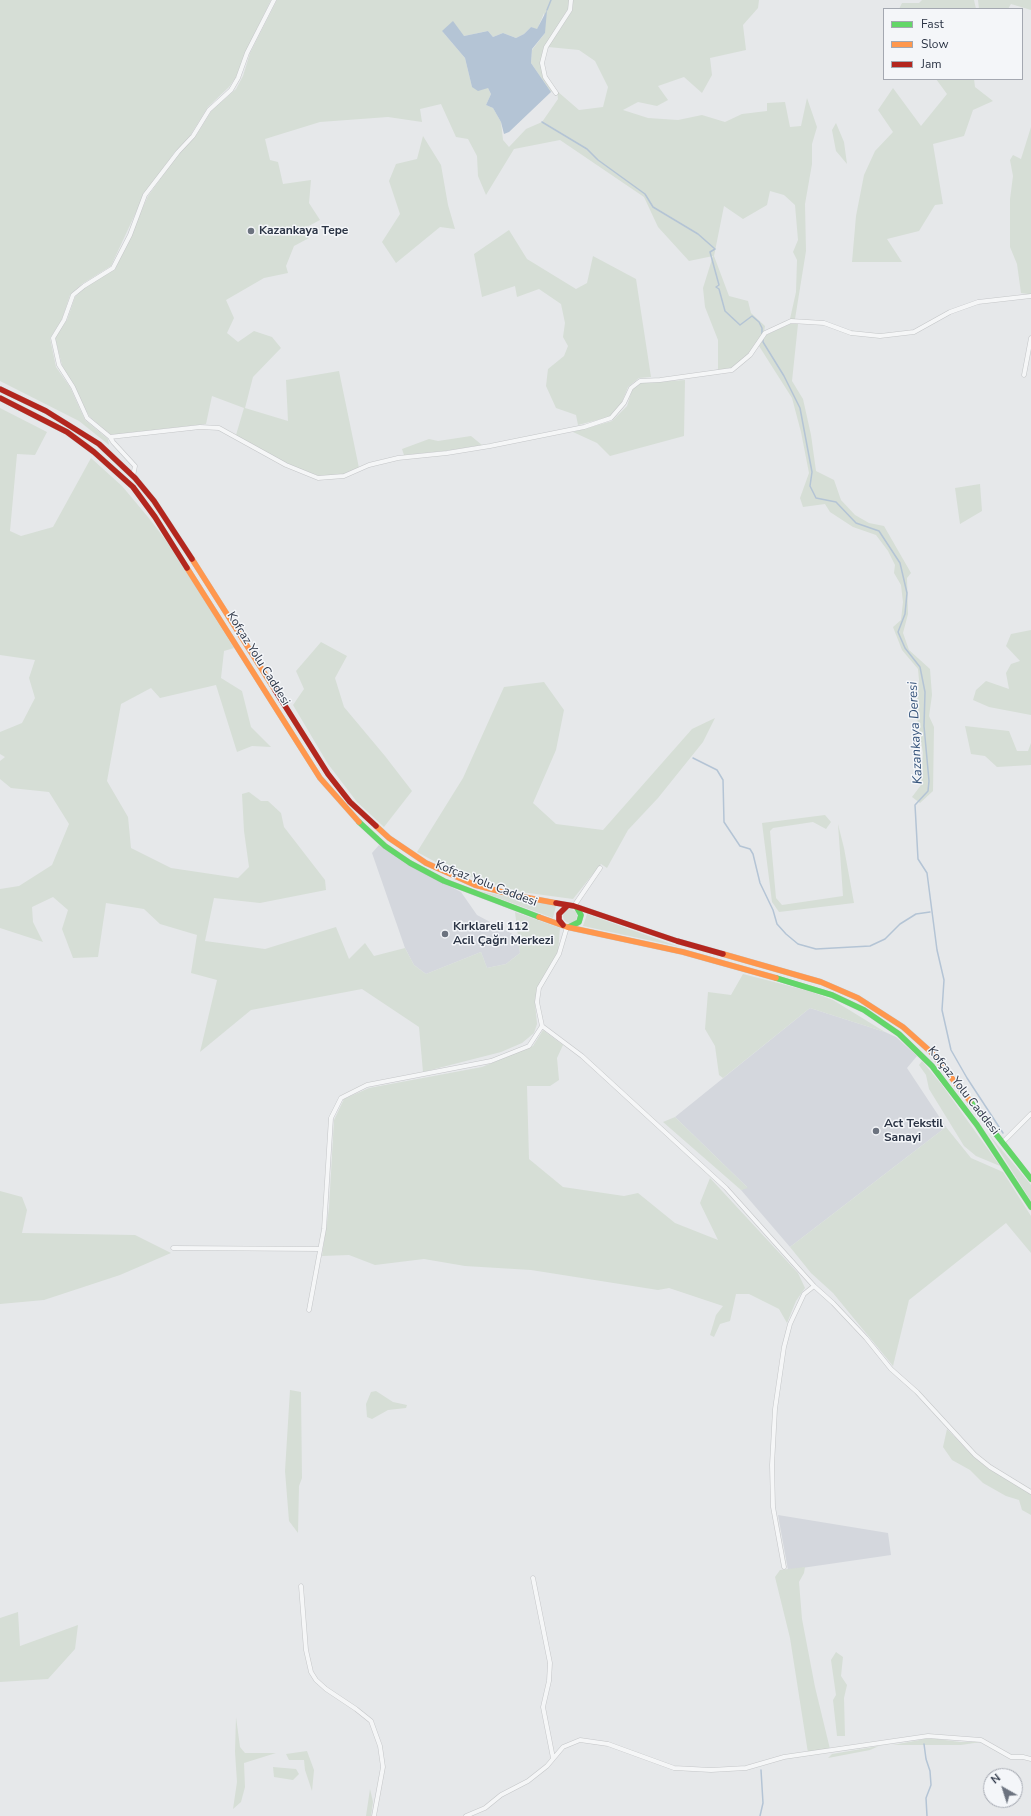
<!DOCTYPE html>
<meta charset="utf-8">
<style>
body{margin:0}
#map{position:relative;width:1031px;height:1816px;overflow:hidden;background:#e6e8ea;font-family:"Nunito Sans",sans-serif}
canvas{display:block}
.legend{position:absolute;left:883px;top:8px;width:140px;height:72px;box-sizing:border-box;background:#f4f6f9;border:1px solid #a4a8b1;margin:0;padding:5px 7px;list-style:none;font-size:12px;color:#2b3445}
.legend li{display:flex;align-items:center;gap:8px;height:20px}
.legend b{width:20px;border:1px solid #a4a8b1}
.north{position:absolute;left:983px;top:1768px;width:40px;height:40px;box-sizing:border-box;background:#f4f6f9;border:1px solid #a4a8b1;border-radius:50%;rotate:321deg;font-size:11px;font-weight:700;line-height:16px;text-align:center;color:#2b3445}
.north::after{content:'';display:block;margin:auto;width:14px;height:18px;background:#6c737f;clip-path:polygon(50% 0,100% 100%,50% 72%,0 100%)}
</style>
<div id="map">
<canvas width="1031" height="1816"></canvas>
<ul class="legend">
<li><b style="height:5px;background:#63d668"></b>Fast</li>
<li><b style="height:5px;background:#ff974d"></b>Slow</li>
<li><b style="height:5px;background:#b3261e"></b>Jam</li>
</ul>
<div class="north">N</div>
</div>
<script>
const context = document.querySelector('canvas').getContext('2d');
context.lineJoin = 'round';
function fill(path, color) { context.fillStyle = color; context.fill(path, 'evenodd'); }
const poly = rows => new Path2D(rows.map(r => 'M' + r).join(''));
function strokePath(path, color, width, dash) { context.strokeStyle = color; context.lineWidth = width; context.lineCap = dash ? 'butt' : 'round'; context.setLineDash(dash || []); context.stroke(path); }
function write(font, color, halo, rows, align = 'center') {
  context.font = font + ' "Nunito Sans",sans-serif'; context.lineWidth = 3; context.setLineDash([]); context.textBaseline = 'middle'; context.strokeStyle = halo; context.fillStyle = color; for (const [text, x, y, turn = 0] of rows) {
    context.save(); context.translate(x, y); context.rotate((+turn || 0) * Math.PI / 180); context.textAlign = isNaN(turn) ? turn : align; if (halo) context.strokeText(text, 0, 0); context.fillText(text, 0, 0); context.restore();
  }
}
fill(poly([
 [379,845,406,864,461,892,477,915,518,937,520,953,506,964,487,968,481,952,426,974,414,965,405,948,372,853],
 [810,1008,885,1032,896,1037,917,1056,907,1068,946,1127,790,1247,741,1190,747,1187,675,1117],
 [778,1515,888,1533,891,1555,788,1570]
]), '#d4d7dd');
fill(poly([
 [0,0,271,0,245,53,237,76,229,87,208,107,188,139,174,153,144,195,111,266,82,284,70,295,62,319,50,338,56,367,70,387,85,420,108,439,109,445,79,421,0,381],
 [277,0,570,0,568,9,554,32,541,63,553,90,551,92,531,63,532,50,545,33,544,13,537,30,531,27,524,34,516,38,503,33,493,37,488,31,464,36,442,31,465,58,472,87,488,88,491,94,486,105,493,108,501,122,503,140,509,147,526,129,542,122,558,99,557,91,579,110,603,107,608,87,595,61,579,50,548,47,572,11,573,0,759,0,758,8,743,25,746,50,710,58,712,75,702,93,684,77,658,86,668,100,657,106,638,102,623,110,648,118,678,120,702,115,725,122,742,114,767,111,767,103,785,102,790,127,801,126,807,98,817,127,812,144,812,164,805,204,806,251,795,319,790,319,796,292,797,260,793,252,798,240,795,205,784,195,770,191,767,205,743,219,724,206,714,256,729,296,748,301,751,313,765,326,764,332,749,354,731,368,718,370,718,340,705,307,703,288,713,256,689,261,658,227,644,197,560,140,514,149,486,195,478,176,477,156,468,139,456,137,441,104,420,109,422,122,388,117,320,122,265,139,270,160,278,162,283,184,311,180,309,203,320,220,303,229,309,238,294,246,286,266,288,273,264,278,226,300,234,318,227,333,238,342,254,331,272,337,281,348,253,377,245,408,288,421,286,380,339,371,359,468,343,475,319,476,287,464,247,444,236,435,244,408,212,396,206,424,111,435,89,416,62,365,55,338,67,320,75,297,86,287,115,269,148,196,179,153,197,134,212,110,236,89,243,76,250,53],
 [922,0,974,0,976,9,899,9,902,3,919,3],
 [978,0,1031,0,1031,10,1011,4,1008,9,979,9],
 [936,79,974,79,975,87,993,101,973,110,964,136,933,144,943,204,935,205,919,231,887,239,902,262,852,262,856,216,864,175,875,151,893,132,878,110,893,88,921,126,947,94],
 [836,123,844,142,847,164,836,151,832,130],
 [1031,127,1031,294,1027,294,1021,293,1017,264,1010,247,1010,199,1013,176,1010,160,1013,155,1021,159],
 [423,136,441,165,448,205,455,229,440,227,396,263,382,242,400,214,389,181,396,164,417,159],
 [509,230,527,259,576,289,587,283,593,256,636,279,651,377,639,378,628,387,622,402,609,417,578,425,576,415,556,408,546,386,548,369,564,356,568,346,563,337,565,323,561,304,539,289,517,297,515,286,482,297,474,254],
 [790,324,798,324,792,381,803,399,811,435,816,471,834,480,841,500,855,515,869,523,884,526,911,573,907,578,908,614,903,633,909,650,930,669,932,695,929,716,934,727,933,791,920,803,912,797,921,785,923,753,916,712,919,680,918,669,902,650,893,627,901,620,903,602,901,585,894,573,895,565,888,551,876,535,853,527,830,512,825,504,803,507,800,498,809,473,801,432,792,398,759,346,766,335],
 [685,380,684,436,610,456,597,443,573,432,612,421,627,406,632,390,641,383],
 [0,408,47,432,35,455,17,454,10,531,21,536,53,527,91,458,122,486,148,517,168,543,201,595,234,648,224,651,221,678,242,691,251,727,271,747,252,746,237,752,216,685,160,698,151,688,121,704,107,781,128,817,131,848,171,868,238,878,249,867,244,831,242,794,249,792,261,801,268,801,281,813,284,827,325,880,326,890,260,903,214,898,205,941,265,949,336,927,349,959,365,943,374,956,405,948,414,965,426,974,481,952,487,968,506,964,520,953,515,912,560,928,558,952,537,988,535,1003,537,1024,534,1033,522,1043,501,1052,423,1072,419,1027,362,989,251,1010,200,1052,217,980,191,973,197,935,160,924,144,909,106,903,98,957,73,958,62,929,68,910,53,897,32,907,33,922,43,942,0,928,0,889,19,886,52,865,69,824,49,792,11,788,0,779,0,761,5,757,0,754,0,732,22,723,35,698,29,678,35,660,0,655],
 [471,436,482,445,445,451,404,455,402,449,429,439,438,441],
 [980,484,982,511,960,524,955,488],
 [1031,630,1031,715,989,707,973,700,976,690,986,681,1009,689,1006,673,1011,664,1020,661,1006,646,1011,634],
 [321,642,347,656,335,678,344,707,385,756,412,791,384,827,357,802,328,764,293,705,304,689,296,671],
 [544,682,564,710,556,750,533,803,556,824,603,830,692,729,715,718,703,742,658,798,628,830,607,868,601,864,573,899,521,892,485,882,443,866,417,852,463,778,504,687],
 [965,726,1009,731,1017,751,1028,751,1031,743,1031,765,997,767,985,756,971,754],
 [825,815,831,822,826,829,813,822,773,828,770,831,776,898,782,905,843,896,838,824,844,848,854,903,779,912,772,902,762,823],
 [479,891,556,906,553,918],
 '563 916a7 7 0 1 1 14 0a7 7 0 1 1-14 0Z',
 [587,914,680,947,583,926],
 [743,974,809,991,833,1000,885,1032,810,1008,723,1078,719,1075,715,1046,705,1029,708,992,731,995],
 [543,1030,563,1045,557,1058,559,1080,550,1086,527,1086,529,1159,563,1187,624,1196,638,1193,675,1223,718,1240,700,1203,710,1178,798,1273,805,1288,796,1301,787,1323,779,1309,749,1294,736,1294,730,1321,720,1324,714,1337,710,1335,716,1315,723,1306,669,1288,658,1290,531,1270,465,1266,424,1259,375,1265,349,1255,322,1256,329,1208,334,1120,344,1099,369,1088,482,1067,533,1046],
 [922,1061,942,1085,1000,1166,976,1156,964,1146,929,1089,926,1075,919,1065],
 [675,1117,748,1188,741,1190,663,1122],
 [946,1127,971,1158,1003,1172,1031,1216,1031,1253,1006,1223,909,1300,893,1366,833,1293,811,1273,790,1247],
 [988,1133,1031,1185,1031,1201],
 [0,1191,22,1197,27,1210,22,1233,135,1235,171,1253,120,1275,44,1300,0,1304],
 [290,1390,301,1392,302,1478,299,1486,298,1533,289,1521,285,1471],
 [376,1391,393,1402,407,1405,406,1408,388,1410,372,1419,367,1417,366,1404,371,1392],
 [947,1429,974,1457,989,1469,1031,1494,1031,1515,1022,1510,1019,1500,1006,1496,983,1483,970,1470,952,1460,943,1447],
 [805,1567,804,1573,799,1582,802,1619,815,1687,830,1749,808,1753,790,1638,775,1577,780,1570],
 [18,1612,20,1646,78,1625,75,1649,48,1679,0,1682,0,1618],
 [836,1652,843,1657,841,1676,847,1685,844,1698,845,1736,837,1736,833,1700,836,1695,831,1660],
 [236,1717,240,1747,245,1753,276,1753,244,1763,245,1787,241,1802,233,1809,237,1782,235,1752],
 [930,1738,960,1742,981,1742,961,1745,893,1745],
 [879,1746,870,1750,828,1758,832,1754],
 [307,1751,314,1770,312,1791,305,1770,304,1760,289,1760,286,1754],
 [273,1767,296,1769,299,1774,293,1780,274,1777],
 [370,1789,373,1802,371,1816,366,1816]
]), '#d6ded6');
fill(poly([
 [547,10,545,33,532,49,531,63,551,92,509,132,504,134,501,122,493,108,486,105,491,94,488,88,478,91,472,87,465,58,442,31,453,21,464,36,488,31,493,37,503,33,516,38,524,34,531,27,537,29]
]), '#b4c4d5');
strokePath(poly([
 [547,10,551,0],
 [542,122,587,149,598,160,645,194,653,207,698,234,715,249,710,252,719,285,716,287,719,289,725,311,740,325,752,316,759,322,762,328,762,335],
 [763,339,763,342,784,376,800,408,812,472,810,486,816,498,836,502,856,523,879,531,900,563,907,593,905,614,898,632,905,648,920,667,925,692,924,726,929,781,928,791,915,805,918,859,927,873,937,950,944,980,942,1010,951,1050,967,1078,1003,1133],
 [693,758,717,770,723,780,724,822,740,846,750,849,753,854,760,883,773,910,777,924,786,934,798,944,816,949,870,946,885,939,900,924,916,914,930,912],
 [924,1744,926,1759,930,1771,931,1785,926,1798,927,1816],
 [760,1816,763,1803,761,1770]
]), '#b4c4d5', 1.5);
const street = poly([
 [556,93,545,77,542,63,546,47,570,10,571,0],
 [1024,375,1031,338],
 [110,437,87,418,73,387,59,365,53,338,64,320,73,295,84,286,113,268,130,235,145,195,178,152,193,136,209,110,231,90,238,78,247,53,274,0],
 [133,476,135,466,113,442,110,437,200,427,219,428,286,465,318,478,344,476,369,465,398,458,447,453,490,446,584,427,611,418,624,403,631,388,640,381,660,380,732,370,750,355,765,333,791,321,824,323,851,333,880,336,914,332,950,312,978,302,1031,296],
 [574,906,600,868],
 [542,1026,582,1056,726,1188,814,1286,833,1303,866,1338,891,1369,917,1392,975,1455,990,1467,1031,1492],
 [1002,1143,1031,1114],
 [173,1248,320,1249],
 [309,1310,324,1229,331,1118,341,1098,367,1085,491,1061,529,1046,542,1026,537,1002,539,988,559,954,567,927],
 [784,1567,773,1507,772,1465,775,1409,784,1347,790,1324,804,1294,814,1286],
 [533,1578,550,1663,549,1681,543,1707,553,1758],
 [301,1586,306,1650,311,1672,316,1680,326,1689,356,1709,371,1721,380,1746,383,1767,374,1816],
 [466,1816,485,1808,501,1795,528,1781,547,1766,563,1747,580,1740,608,1744,674,1768,711,1770,746,1768,784,1757,928,1736,981,1740,1011,1757,1023,1757,1031,1759]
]);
const fast = poly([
 [359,822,385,846,410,863,444,881,539,917],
 [569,927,579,922,581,915,577,908],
 [776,978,832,995,864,1010,899,1034,932,1066,977,1125,1031,1207],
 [970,1101,1031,1179]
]);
const slow = poly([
 [192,559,275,690],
 [187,568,320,778,359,822],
 [376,826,389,838,426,863,475,885,518,896,556,903],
 [539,917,567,927,683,952,776,978],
 [723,954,821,982,858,998,903,1027,931,1052,970,1101]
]);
const jam = poly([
 [0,389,46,411,99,444,135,478,154,501,192,559],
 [0,398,67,432,94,452,133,487,155,517,187,568],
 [275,690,328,774,350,802,376,826],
 [556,903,574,906,677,941,723,954],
 [563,925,559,920,559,914,567,906]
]);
strokePath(street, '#c4c6c8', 5);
strokePath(fast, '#c4c6c8', 6);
strokePath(slow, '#c4c6c8', 6);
strokePath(jam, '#c4c6c8', 6);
strokePath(street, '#f5f6f7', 4);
strokePath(fast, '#63d668', 5.5);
strokePath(slow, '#ff974d', 5.5);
strokePath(jam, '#b3261e', 5.5);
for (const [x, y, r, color] of [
 [251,231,4,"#6c737f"],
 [445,934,4,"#6c737f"],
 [876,1131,4,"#6c737f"]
]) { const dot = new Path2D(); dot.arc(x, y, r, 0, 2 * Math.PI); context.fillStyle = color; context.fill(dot); strokePath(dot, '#f4f6f9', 1.5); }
write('bold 12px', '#2b3445', '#f4f6f9', [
 ["Kazankaya Tepe",259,231],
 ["Kırklareli 112",453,927],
 ["Acil Çağrı Merkezi",453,941],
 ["Act Tekstil",884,1124],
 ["Sanayi",884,1138]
], 'left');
write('12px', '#2b3445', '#f4f6f9', [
 ["Kofçaz Yolu Caddesi",258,659,58],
 ["Kofçaz Yolu Caddesi",486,884,21],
 ["Kofçaz Yolu Caddesi",963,1091,52]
]);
write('italic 13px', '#34527a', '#f4f6f9', [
 ["Kazankaya Deresi",916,733,-93]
]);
</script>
